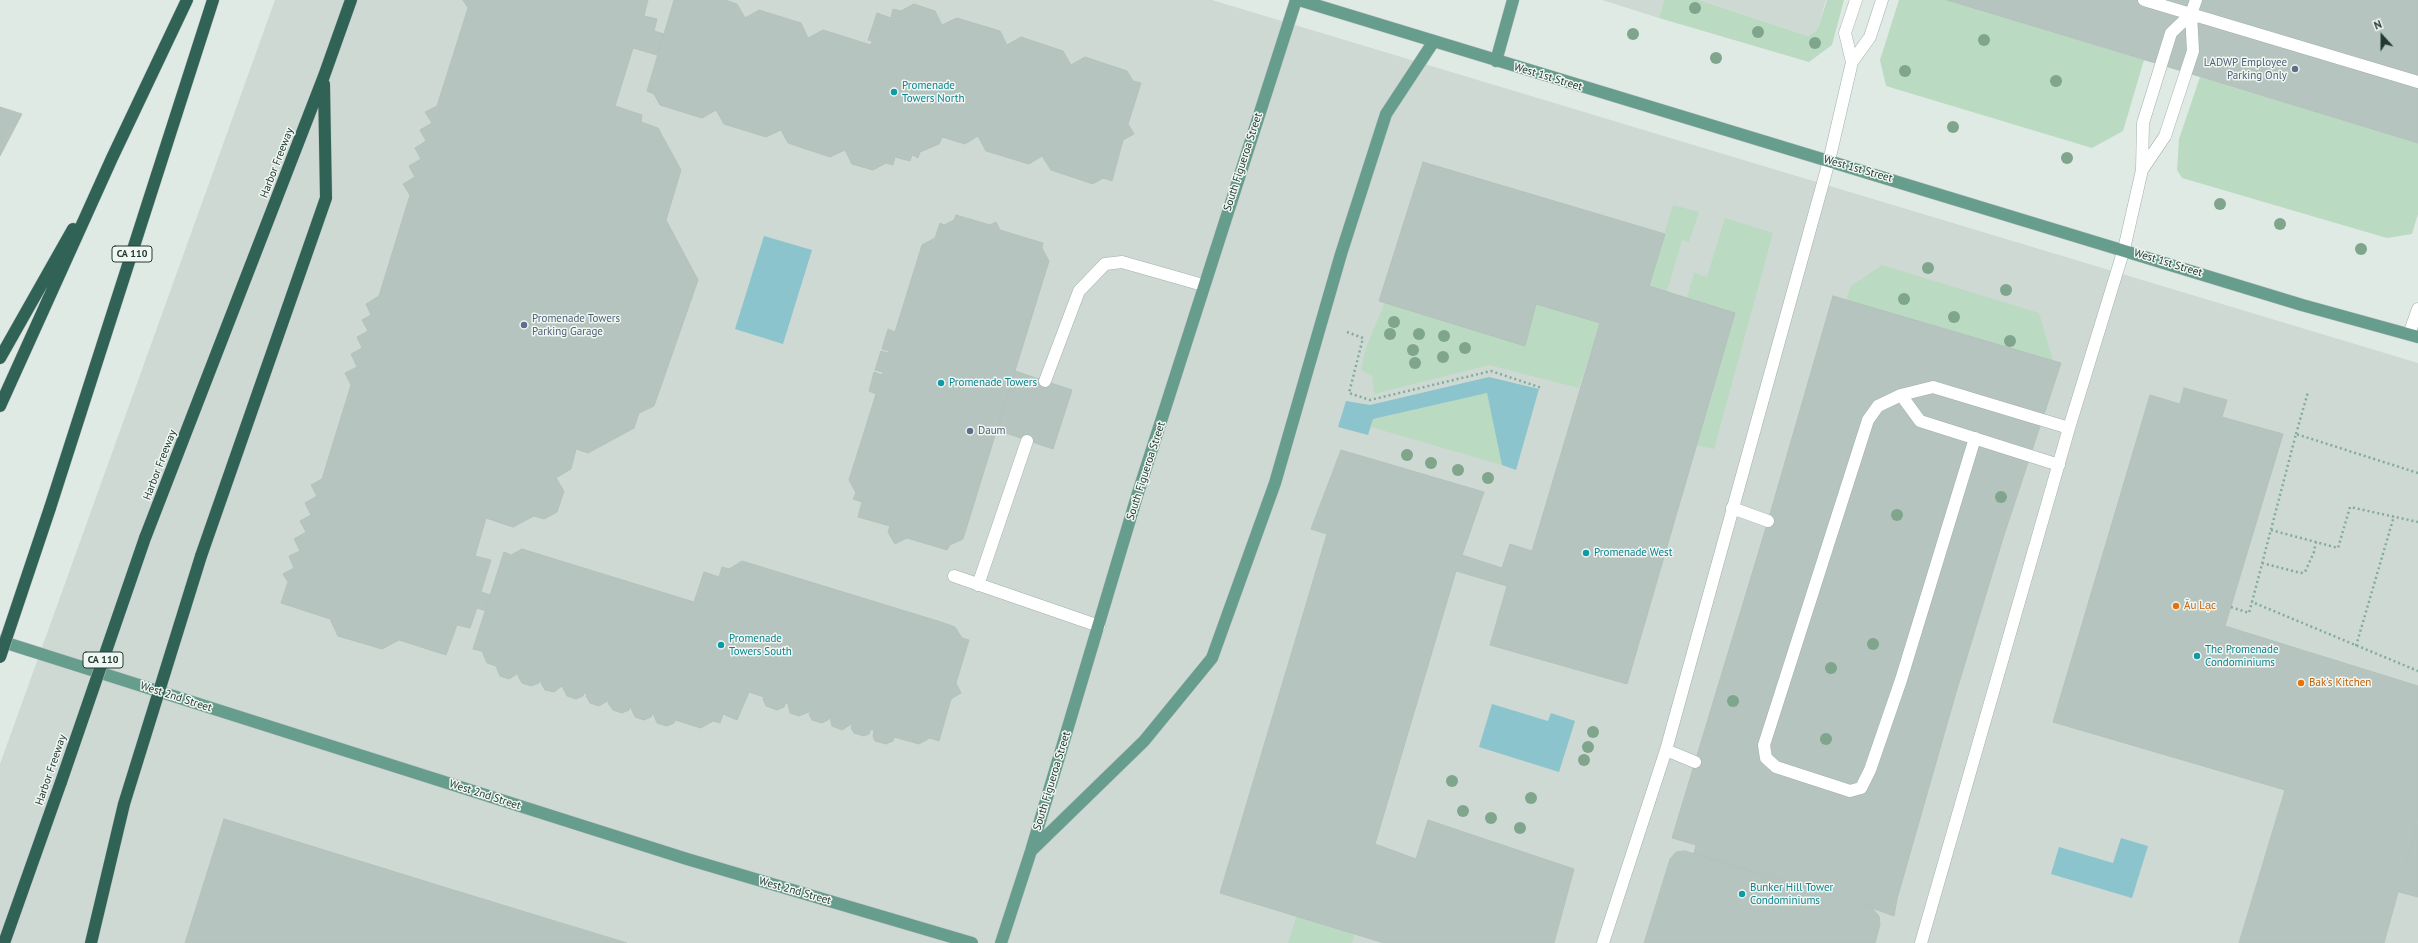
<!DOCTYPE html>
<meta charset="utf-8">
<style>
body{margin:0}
#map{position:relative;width:2418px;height:943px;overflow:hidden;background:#e0eae5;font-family:"PT Sans",sans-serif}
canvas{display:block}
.north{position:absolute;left:2362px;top:16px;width:40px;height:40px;-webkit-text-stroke:3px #f0f7f3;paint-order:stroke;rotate:339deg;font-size:11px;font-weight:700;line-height:16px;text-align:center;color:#223932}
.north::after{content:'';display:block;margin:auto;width:14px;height:18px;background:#223932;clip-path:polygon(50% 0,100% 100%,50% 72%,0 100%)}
</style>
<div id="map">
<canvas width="2418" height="943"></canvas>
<div class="north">N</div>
</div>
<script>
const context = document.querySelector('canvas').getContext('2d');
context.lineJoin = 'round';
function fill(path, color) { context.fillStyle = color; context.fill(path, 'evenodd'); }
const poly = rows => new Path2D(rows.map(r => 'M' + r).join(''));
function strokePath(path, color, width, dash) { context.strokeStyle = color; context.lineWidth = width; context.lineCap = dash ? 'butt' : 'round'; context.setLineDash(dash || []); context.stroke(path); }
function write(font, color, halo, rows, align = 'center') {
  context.font = font + ' "PT Sans",sans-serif'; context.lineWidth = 3; context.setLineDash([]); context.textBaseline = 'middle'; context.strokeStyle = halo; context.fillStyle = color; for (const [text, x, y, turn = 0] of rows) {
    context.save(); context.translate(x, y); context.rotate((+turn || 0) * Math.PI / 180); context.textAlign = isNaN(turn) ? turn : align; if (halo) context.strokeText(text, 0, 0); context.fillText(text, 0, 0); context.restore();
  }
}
fill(poly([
 [275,0,1212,0,2418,363,2418,943,0,943,0,764],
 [1602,0,1664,0,1659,18],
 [1699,0,1826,0,1817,30,1808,36]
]), '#ced9d4');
fill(poly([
 [1664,0,1699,0,1808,36,1817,30,1827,0,1844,0,1832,45,1809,62,1659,18],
 [1899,0,1947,0,2144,60,2123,131,2092,148,1886,86,1880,60],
 [2200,77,2418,143,2418,214,2412,234,2387,238,2182,178,2177,170,2179,139],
 [1673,205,1699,212,1689,242,1682,240,1667,291,1649,286],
 [1725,218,1773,233,1714,449,1696,445,1735,313,1687,298,1694,273,1707,277],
 [1882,265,2039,313,2053,361,1756,836,1745,869,1709,858,1676,825,1768,521,1833,296,1846,301,1851,286],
 [1385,302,1525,346,1536,304,1600,323,1579,388,1489,365,1374,394,1372,376,1361,370,1366,348],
 [1487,393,1502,465,1371,427,1373,419],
 [1297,915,1354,934,1352,943,1288,943]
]), '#badac1');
fill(poly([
 [764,236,812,250,783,344,735,329],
 [1489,377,1539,389,1516,470,1502,465,1487,393,1373,419,1368,435,1338,427,1346,401,1370,405],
 [1492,704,1548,721,1551,713,1575,721,1559,772,1479,747],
 [2121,838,2148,846,2132,898,2051,874,2059,847,2113,863]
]), '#8bc4cc');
const building = poly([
 [463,0,648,0,644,16,657,19,654,31,664,34,657,55,633,48,615,106,642,115,641,122,658,128,681,170,666,220,698,280,654,406,639,413,634,428,588,453,576,449,571,469,556,478,564,491,557,512,544,519,534,516,513,527,486,518,475,556,491,560,481,592,491,595,486,611,477,608,470,628,457,625,446,655,399,640,382,649,338,636,330,619,281,603,288,582,283,574,294,568,289,556,300,551,294,539,306,532,300,521,311,515,305,503,317,496,311,485,322,479,351,385,345,373,357,367,351,354,362,348,357,337,368,331,362,320,371,315,366,304,379,296,410,195,403,184,415,177,409,166,421,159,415,148,426,141,420,130,432,123,425,112,437,106,468,8,463,0],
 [674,0,725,0,737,4,745,18,759,10,801,23,808,38,823,30,871,45,872,41,868,40,877,13,891,18,893,9,901,11,914,4,935,11,942,25,957,18,1000,31,1007,45,1021,37,1063,51,1071,65,1085,57,1127,71,1133,81,1141,83,1128,124,1134,134,1123,140,1112,181,1103,178,1093,184,1051,170,1042,156,1029,164,986,151,978,136,965,144,942,137,939,144,920,152,918,158,912,155,910,161,895,157,893,165,886,163,873,170,852,164,845,150,830,157,788,143,781,130,766,137,724,124,716,110,702,118,660,105,654,94,647,91,674,0],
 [1947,0,2418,0,2418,143,2185,72,1947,0],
 [0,107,22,114,0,156,0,107],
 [1423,162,1665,234,1649,286,1735,313,1627,684,1490,645,1507,586,1456,571,1375,844,1416,859,1428,820,1574,869,1554,943,1384,943,1220,893,1327,534,1311,529,1341,450,1484,492,1462,555,1502,568,1510,544,1532,551,1600,323,1536,304,1525,346,1379,301,1423,162],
 [956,215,990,225,996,222,1000,230,1043,243,1042,248,1049,261,963,539,950,545,947,550,907,538,895,544,888,532,890,526,858,517,862,502,853,499,856,493,849,480,876,394,869,391,874,372,882,375,883,372,875,370,881,351,888,353,889,351,882,349,888,329,895,332,922,245,935,238,940,223,944,225,954,220,956,215],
 [1833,296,2061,363,2004,535,1955,696,1897,899,1894,916,1853,901,1694,854,1696,845,1672,838,1768,521,1833,296],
 [1015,371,1072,390,1053,449,997,430,1015,371],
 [2184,388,2227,400,2222,417,2283,434,2225,626,2418,686,2418,820,2384,943,2239,943,2285,790,2053,722,2150,395,2180,404,2184,388],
 [522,549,694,602,704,572,719,577,722,567,729,569,742,561,941,622,955,627,962,638,969,640,956,683,961,693,951,699,939,741,930,738,919,744,894,737,893,741,886,744,875,741,873,736,874,730,871,729,869,734,864,736,854,733,851,728,853,723,842,730,832,726,830,717,828,720,822,723,812,720,809,714,811,711,799,716,790,713,788,704,786,703,784,707,777,710,766,706,763,699,764,697,749,692,737,720,723,714,720,723,713,721,701,728,675,720,674,723,667,726,657,723,653,713,651,717,644,720,635,717,630,706,629,710,622,713,613,710,608,703,609,700,599,706,590,703,586,696,587,694,584,693,583,696,576,699,567,696,562,686,554,692,545,690,539,679,539,683,531,686,522,683,518,676,519,673,509,679,500,676,496,666,487,663,482,651,473,649,504,552,511,555,522,549],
 [224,819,447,888,627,943,185,943,224,819],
 [2417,824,2418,824,2418,897,2399,892,2417,824],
 [1685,851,1872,908,1879,916,1880,925,1875,943,1644,943,1670,859,1676,852,1685,851]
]);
fill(building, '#b5c4be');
strokePath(building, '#b3c3bc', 1);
const lane = poly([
 [2144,0,2418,82],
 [1852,62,1845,33,1856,0],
 [2142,170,2165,136,2193,51,2191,14,2196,0],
 [2409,334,2418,309],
 [1045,381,1079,291,1105,264,1122,262,1203,285],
 [1901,395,1920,421,2059,465],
 [1975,438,1901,680,1870,770,1861,788,1850,791,1776,767,1766,758,1764,745,1868,420,1878,406,1901,395,1933,387,2069,428],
 [1732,508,1768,521],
 [954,576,1099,626],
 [978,585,1027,441],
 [1666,750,1695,762],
 [1603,943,1666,750,1829,161,1852,62,1870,37,1882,0],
 [1921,943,2069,428,2124,249,2142,170,2143,123,2171,33,2191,14]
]);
const primary = poly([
 [1299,0,2302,305,2418,337],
 [1496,61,1513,0],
 [0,641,687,859,972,943],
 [1032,850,1144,741,1212,658,1275,483,1341,254,1386,114,1434,41],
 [1001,943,1031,851,1137,496,1296,0]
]);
const highway = poly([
 [0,358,73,229],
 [0,406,112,158,187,0],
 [50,508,213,0],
 [145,538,324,76,351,0],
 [201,556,326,198,324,84],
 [4,943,61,782],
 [91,943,124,804]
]);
strokePath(lane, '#a3b1ac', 13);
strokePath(primary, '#bdc4c2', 13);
strokePath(highway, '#bdc4c2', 13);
strokePath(poly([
 [1347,332,1363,338,1349,393,1370,400,1491,371,1542,388],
 [2296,434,2308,392],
 [2418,473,2296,434,2252,602,2418,671],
 [2271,530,2338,548,2350,507,2418,522],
 [2262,563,2301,573,2305,572,2314,552,2316,541],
 [2231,607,2249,613,2252,602],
 [2356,646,2394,516]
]), '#82ab9d', 2.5, [2, 3]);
strokePath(lane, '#fff', 12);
strokePath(primary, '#679d8d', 12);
strokePath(highway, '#306356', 12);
const highwayBridge = poly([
 [0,657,50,508],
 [61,782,145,538],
 [124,804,201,556]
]);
strokePath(highwayBridge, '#bdc4c2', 13, []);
strokePath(highwayBridge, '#306356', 12);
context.fillStyle = '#7fa58c';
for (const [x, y] of [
 [1695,8],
 [1758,32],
 [1633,34],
 [1984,40],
 [1815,43],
 [1716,58],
 [1905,71],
 [2056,81],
 [1953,127],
 [2067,158],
 [2220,204],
 [2280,224],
 [2361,249],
 [1928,268],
 [2006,290],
 [1904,299],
 [1954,317],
 [1394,322],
 [1390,334],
 [1419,334],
 [1444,336],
 [2010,341],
 [1465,348],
 [1413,350],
 [1443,357],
 [1415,363],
 [1407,455],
 [1431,463],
 [1458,470],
 [1488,478],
 [2001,497],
 [1897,515],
 [1873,644],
 [1831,668],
 [1733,701],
 [1593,732],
 [1826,739],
 [1588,747],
 [1584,760],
 [1452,781],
 [1531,798],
 [1463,811],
 [1491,818],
 [1520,828]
]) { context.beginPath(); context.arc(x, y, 6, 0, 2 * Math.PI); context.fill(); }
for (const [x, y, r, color] of [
 [2295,69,4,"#5c6f8a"],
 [894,92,4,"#0f9aa8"],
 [524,325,4,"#5c6f8a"],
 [941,383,4,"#0f9aa8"],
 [970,431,4,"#5c6f8a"],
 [1586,553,4,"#0f9aa8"],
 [2176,606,4,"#e8710a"],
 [721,645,4,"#0f9aa8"],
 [2197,656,4,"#0f9aa8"],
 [2301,683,4,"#e8710a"],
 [1742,894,4,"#0f9aa8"]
]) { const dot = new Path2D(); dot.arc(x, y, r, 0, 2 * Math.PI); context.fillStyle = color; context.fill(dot); strokePath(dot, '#f0f7f3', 1.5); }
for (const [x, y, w] of [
 [132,254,40],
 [103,660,40]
]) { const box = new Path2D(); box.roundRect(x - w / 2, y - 8, w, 16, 3); context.fillStyle = '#f0f7f3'; context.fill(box); strokePath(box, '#223932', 1); }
write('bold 10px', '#223932', null, [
 ["CA 110",132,254],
 ["CA 110",103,660]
]);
write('11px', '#4e5e75', '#f0f7f3', [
 ["LADWP Employee",2287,63,"right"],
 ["Parking Only",2287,76,"right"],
 ["Promenade Towers",532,319],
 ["Parking Garage",532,332],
 ["Daum",978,431]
], 'left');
write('11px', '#223932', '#f0f7f3', [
 ["West 1st Street",1548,77,17],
 ["South Figueroa Street",1243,162,-72],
 ["Harbor Freeway",277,163,-69],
 ["West 1st Street",1858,169,16],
 ["West 1st Street",2168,263,17],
 ["Harbor Freeway",160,465,-69],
 ["South Figueroa Street",1146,471,-72],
 ["West 2nd Street",176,697,18],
 ["Harbor Freeway",51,770,-71],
 ["South Figueroa Street",1052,781,-73],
 ["West 2nd Street",485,795,18],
 ["West 2nd Street",795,891,16]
]);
write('11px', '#0d838f', '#f0f7f3', [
 ["Promenade",902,86],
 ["Towers North",902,99],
 ["Promenade Towers",949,383],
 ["Promenade West",1594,553],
 ["Promenade",729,639],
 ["Towers South",729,652],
 ["The Promenade",2205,650],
 ["Condominiums",2205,663],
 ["Bunker Hill Tower",1750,888],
 ["Condominiums",1750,901]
], 'left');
write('11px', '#c56008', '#f0f7f3', [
 ["Âu Lạc",2184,606],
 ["Bak's Kitchen",2309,683]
], 'left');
</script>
